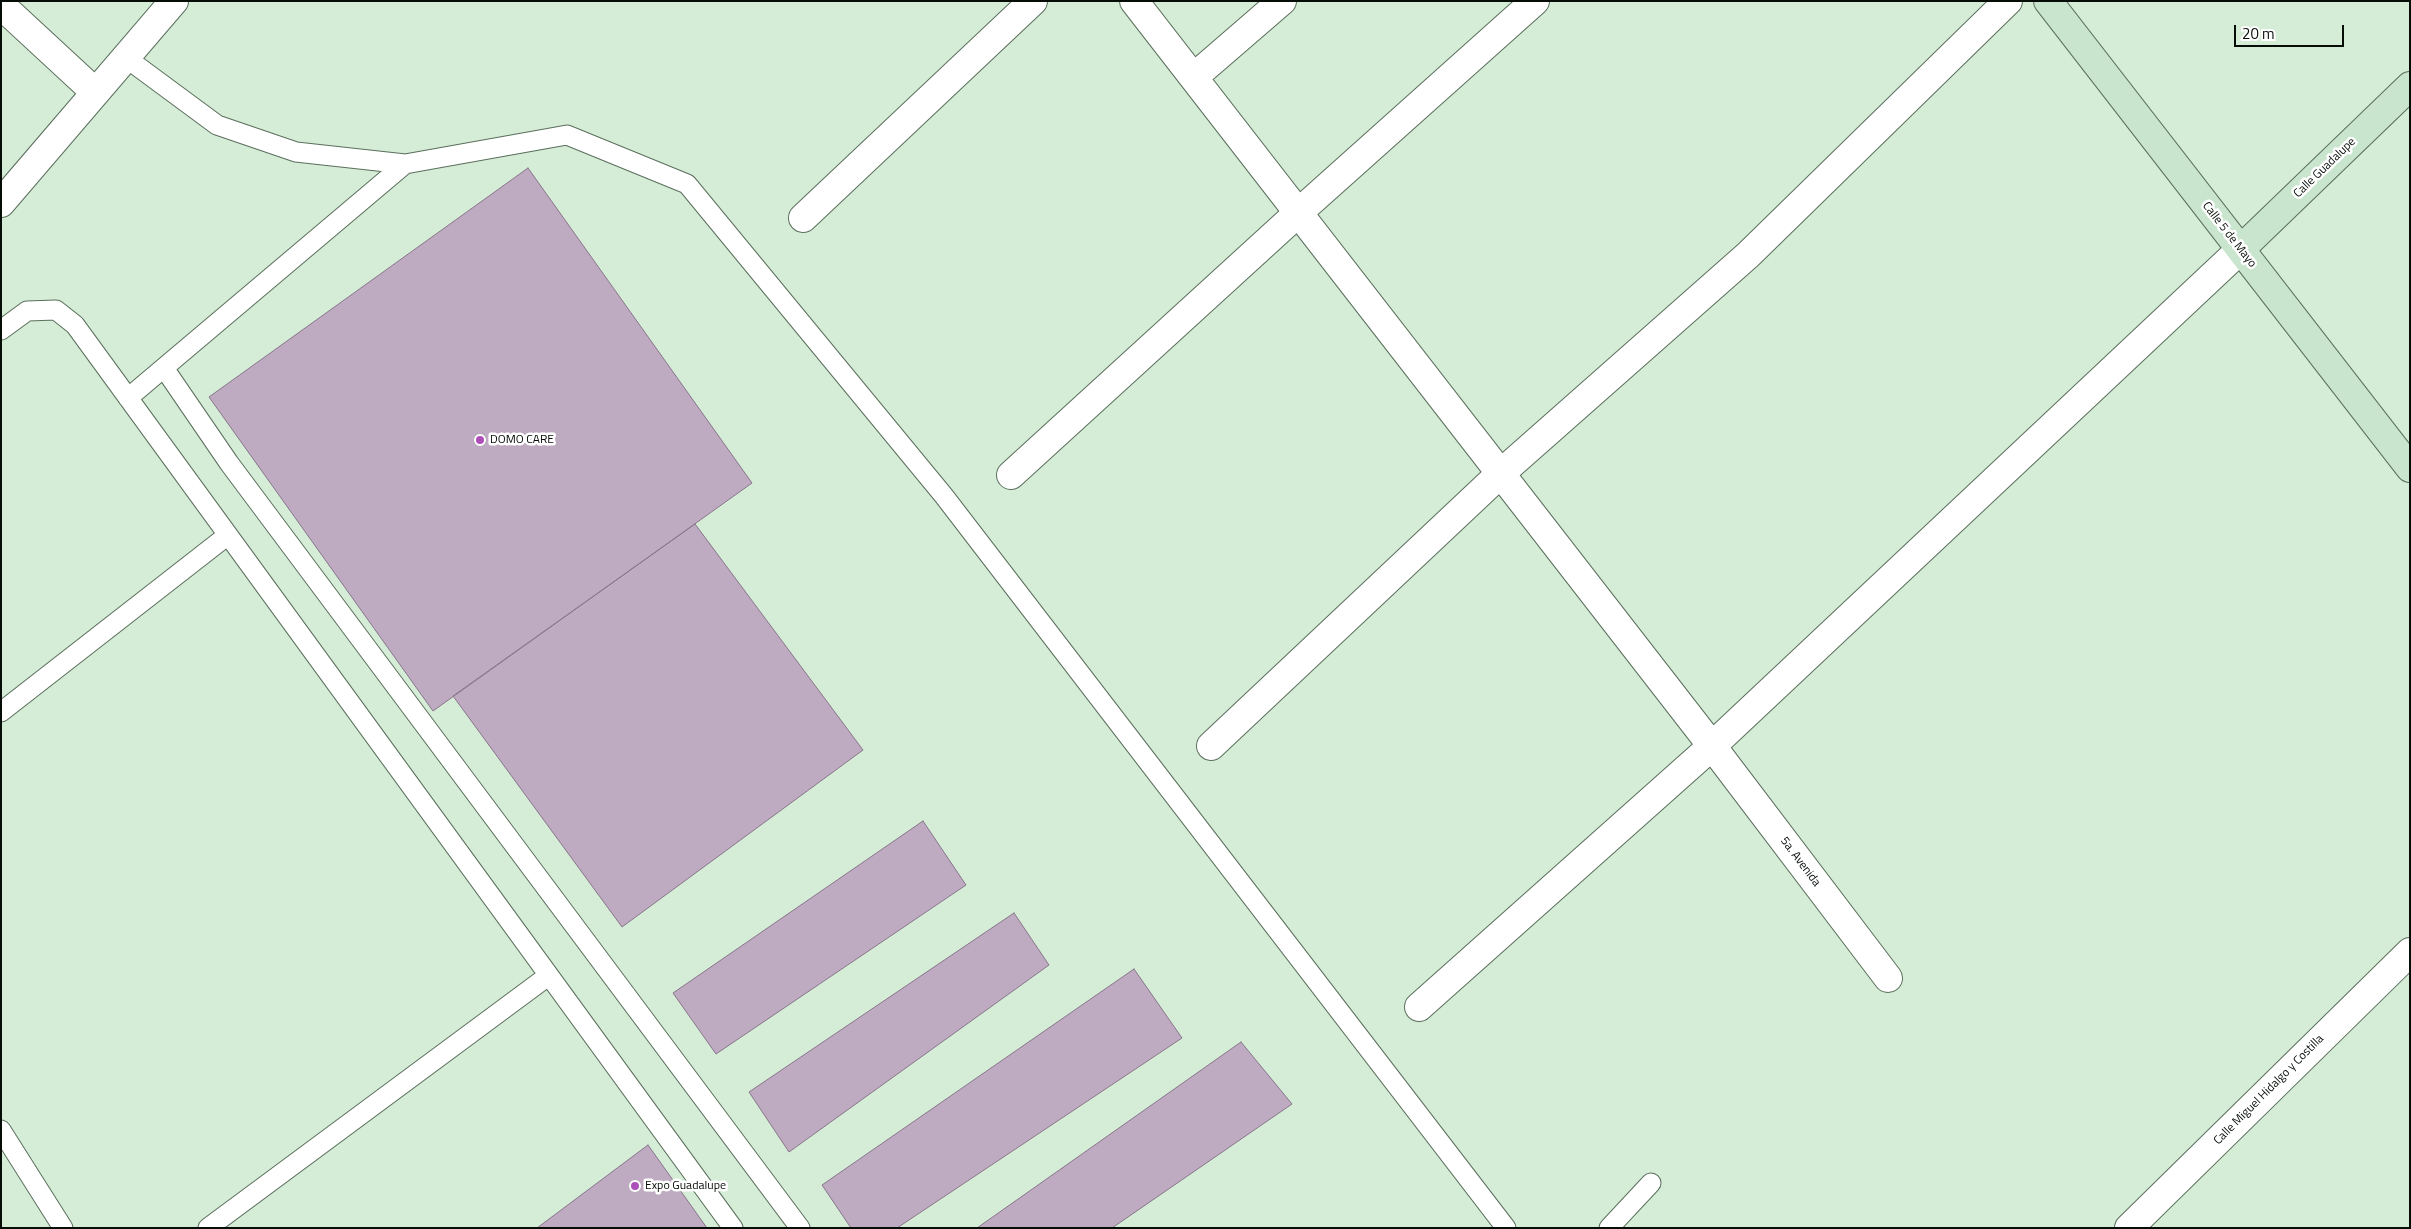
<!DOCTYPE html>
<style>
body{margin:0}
#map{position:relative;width:2411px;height:1229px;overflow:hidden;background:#d5ecd6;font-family:"Titillium Web",sans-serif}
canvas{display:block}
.frame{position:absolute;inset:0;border:2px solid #060d07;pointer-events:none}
.scale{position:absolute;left:2234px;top:25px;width:110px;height:22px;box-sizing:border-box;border:2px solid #060d07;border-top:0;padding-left:6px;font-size:15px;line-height:18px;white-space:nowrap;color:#060d07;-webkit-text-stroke:4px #fff;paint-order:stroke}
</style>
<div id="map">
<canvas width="2411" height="1229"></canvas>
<div class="frame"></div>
<div class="scale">20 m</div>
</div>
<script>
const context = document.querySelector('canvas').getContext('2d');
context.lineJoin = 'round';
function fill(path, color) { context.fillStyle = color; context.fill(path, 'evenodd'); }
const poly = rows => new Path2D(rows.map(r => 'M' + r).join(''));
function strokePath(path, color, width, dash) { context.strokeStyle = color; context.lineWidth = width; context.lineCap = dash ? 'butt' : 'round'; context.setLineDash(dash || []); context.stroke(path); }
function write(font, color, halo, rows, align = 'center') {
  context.font = font + ' "Titillium Web",sans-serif'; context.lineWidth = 5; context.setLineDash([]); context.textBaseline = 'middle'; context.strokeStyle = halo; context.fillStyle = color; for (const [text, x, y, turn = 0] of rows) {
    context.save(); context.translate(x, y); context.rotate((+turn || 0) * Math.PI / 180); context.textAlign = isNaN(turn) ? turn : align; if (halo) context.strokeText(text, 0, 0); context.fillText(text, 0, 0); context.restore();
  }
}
const building = poly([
 [528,168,752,483,433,711,209,397,528,168],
 [695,524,863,750,622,927,453,696,695,524],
 [923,821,966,885,716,1054,673,993,923,821],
 [1014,913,1049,965,789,1152,749,1092,1014,913],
 [1134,969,1182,1038,897,1228,851,1228,822,1185,1134,969],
 [1241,1042,1292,1104,1112,1228,977,1228,1241,1042],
 [648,1145,707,1228,537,1228,648,1145]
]);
fill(building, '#bfabc1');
strokePath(building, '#87758a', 1);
const lane = poly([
 [125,57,217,125,296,152,405,164],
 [1,330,27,311,56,310,75,325,733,1228],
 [164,368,229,463,800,1228],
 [128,398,405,164,567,135,687,184,944,496,1506,1228],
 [1,712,228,535],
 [1,1130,63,1228],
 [208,1228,548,976],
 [1609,1228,1651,1183]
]);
const street = poly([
 [1134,1,1712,746,1888,978],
 [1,5,95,92],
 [1194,77,1282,1],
 [1,203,174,1],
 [803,218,1033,1],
 [1011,475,1298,213,1535,1],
 [1211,746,1500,474,1748,255,2008,1],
 [1419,1007,1712,746,2241,249],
 [2129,1228,2410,952]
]);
const secondary = poly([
 [2048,1,2410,468],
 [2241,249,2410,86]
]);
strokePath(lane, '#5a6f5c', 21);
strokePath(street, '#5a6f5c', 30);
strokePath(secondary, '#5a6f5c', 30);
strokePath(lane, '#fff', 19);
strokePath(street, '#fff', 28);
strokePath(secondary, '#c9e5ce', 28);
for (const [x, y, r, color] of [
 [480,440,5,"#ad4fb9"],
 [635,1186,5,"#ad4fb9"]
]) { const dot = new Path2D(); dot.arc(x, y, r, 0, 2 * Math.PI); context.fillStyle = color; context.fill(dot); strokePath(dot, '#fff', 2); }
write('12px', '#060d07', '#fff', [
 ["Calle Guadalupe",2325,168,-44],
 ["Calle 5 de Mayo",2229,235,52],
 ["5a. Avenida",1800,862,53],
 ["Calle Miguel Hidalgo y Costilla",2269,1090,-45]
]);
write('12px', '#060d07', '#fff', [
 ["DOMO CARE",490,440],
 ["Expo Guadalupe",645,1186]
], 'left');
</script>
